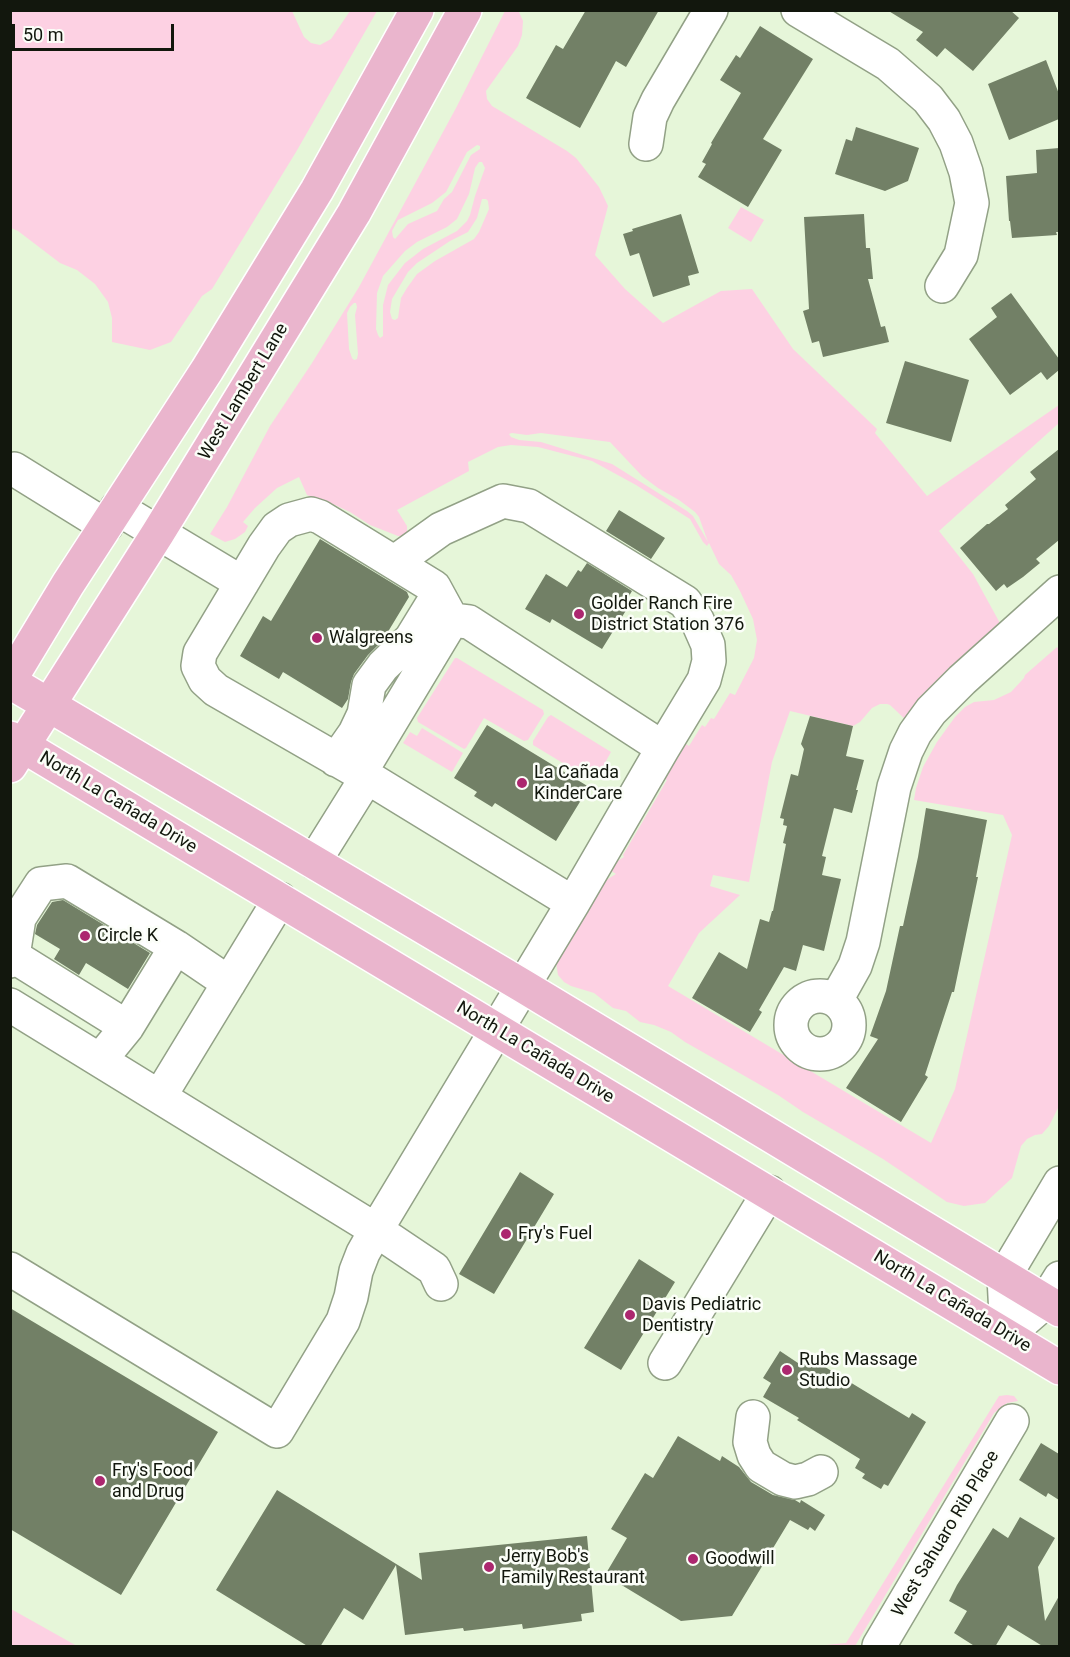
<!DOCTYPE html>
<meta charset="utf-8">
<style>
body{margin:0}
#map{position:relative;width:1070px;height:1657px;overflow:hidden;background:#e6f6d9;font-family:Roboto,sans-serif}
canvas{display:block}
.frame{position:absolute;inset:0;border:12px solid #12170d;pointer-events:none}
.scale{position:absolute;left:12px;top:24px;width:162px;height:27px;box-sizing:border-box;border:3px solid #12170d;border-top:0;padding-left:8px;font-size:18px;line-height:21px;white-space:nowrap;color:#12170d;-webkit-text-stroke:4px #fbfef8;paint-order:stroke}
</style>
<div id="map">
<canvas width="1070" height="1657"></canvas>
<div class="frame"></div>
<div class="scale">50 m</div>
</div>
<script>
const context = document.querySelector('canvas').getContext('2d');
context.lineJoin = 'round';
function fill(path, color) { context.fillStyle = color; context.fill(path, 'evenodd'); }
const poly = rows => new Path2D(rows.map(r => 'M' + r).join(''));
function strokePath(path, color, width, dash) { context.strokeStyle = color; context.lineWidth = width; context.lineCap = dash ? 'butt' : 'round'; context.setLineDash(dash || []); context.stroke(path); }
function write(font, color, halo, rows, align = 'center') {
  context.font = font + ' Roboto,sans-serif'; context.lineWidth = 5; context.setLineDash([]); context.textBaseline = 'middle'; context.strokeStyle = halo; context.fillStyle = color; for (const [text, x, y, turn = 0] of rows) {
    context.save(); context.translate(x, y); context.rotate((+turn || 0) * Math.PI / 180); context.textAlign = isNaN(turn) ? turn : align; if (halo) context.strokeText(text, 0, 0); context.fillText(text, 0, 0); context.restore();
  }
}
fill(poly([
 [11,10,292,11,304,37,311,43,320,45,331,39,350,11,377,11,296,152,212,289,202,296,171,342,150,350,112,342,112,318,108,302,95,284,77,270,60,263,18,231,11,228],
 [505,11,516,11,519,12,523,21,522,35,518,46,486,91,487,99,492,106,567,151,576,158,599,187,608,206,595,255,625,289,663,323,721,291,752,289,793,349,877,429,875,433,927,496,1059,405,1059,423,939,531,973,574,1001,625,907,721,890,705,887,704,880,704,872,708,860,722,853,726,790,711,772,762,749,882,713,875,710,886,740,895,699,933,668,986,931,1143,955,1089,1012,835,1003,815,914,800,916,788,923,767,937,742,955,717,965,707,974,702,994,700,1011,692,1024,678,1025,675,1057,647,1060,651,1059,1106,1049,1126,1042,1134,1035,1135,1027,1139,1021,1146,1012,1178,985,1203,964,1206,947,1202,883,1159,803,1112,778,1095,685,1042,671,1032,654,1025,640,1022,626,1011,613,1008,594,993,571,986,564,982,558,975,556,962,598,885,616,874,610,870,614,863,624,857,623,855,667,780,665,779,686,744,689,746,702,725,705,727,711,718,714,719,730,693,735,695,754,658,757,640,753,619,740,591,731,575,719,564,709,543,707,546,703,542,690,519,636,485,592,461,538,447,511,445,498,447,468,462,469,471,397,510,407,526,407,532,403,536,398,536,370,525,350,512,335,505,307,495,299,477,277,488,255,508,243,522,248,526,245,532,235,539,225,542,210,534,227,507,270,426,312,363,359,287,456,108],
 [477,145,480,146,480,149,471,155,452,192,444,199,437,211,408,224,395,239,393,237,392,231,398,220,432,203,446,192,467,152],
 [479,162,482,162,485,168,475,196,470,215,467,221,457,231,423,249,405,263,388,285,383,305,383,336,380,338,378,335,376,329,377,293,383,276,405,251,417,242,447,227,457,219,469,194,475,168],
 [482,199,486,199,488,201,489,209,479,232,474,239,435,261,417,274,407,288,401,298,398,318,395,320,392,319,390,312,392,299,408,272,417,263,450,241,468,232,477,218],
 [354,303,356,303,357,307,355,315,358,354,357,359,354,360,352,358,349,349,347,313,350,307],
 [512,433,527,435,541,433,610,442,642,476,658,488,679,500,695,512,699,517,708,542,693,516,687,511,612,464,541,442,519,440,511,437,509,434],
 [741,207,764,220,751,242,728,228],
 [455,658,457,658,543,710,544,714,528,740,524,741,484,718,466,748,464,749,418,722,417,718],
 [551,715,611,752,596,779,591,780,533,745,533,741,548,717],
 [422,728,463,753,452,772,403,743,410,732,417,736],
 [1007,1395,1014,1396,1018,1401,1007,1403,994,1413,855,1646,815,1646,846,1643,999,1396],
 [11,1609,77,1646,11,1646]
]), '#fdd1e3');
fill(poly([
 [586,10,659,10,626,67,616,61,580,128,526,98,556,45,563,49],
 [887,10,1010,10,1019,18,973,71,945,48,937,57,916,40,923,32],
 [760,26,813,59,763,139,782,150,748,207,698,177,706,164,702,162,712,144,711,143,741,93,720,80,736,55,740,58],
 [1046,60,1059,94,1059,119,1009,140,988,84],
 [856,127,919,148,908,181,885,191,835,174,846,139,852,141],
 [1059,148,1059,232,1056,232,1057,235,1012,238,1010,221,1009,221,1006,176,1037,173,1036,150],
 [681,214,699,273,688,276,690,285,653,297,639,253,630,256,623,234,633,231,632,229],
 [864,214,866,248,870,248,873,279,868,279,881,327,885,326,889,342,823,357,819,341,812,343,803,311,809,309,804,217],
 [1011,293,1059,359,1059,370,1047,380,1041,372,1010,395,969,339,997,317,991,308],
 [905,361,969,380,951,442,886,423],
 [1059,449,1059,540,1036,559,1040,563,1023,577,1007,588,1004,584,996,591,960,548,987,524,989,524,1008,509,1005,505,1036,479,1030,472],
 [619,510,665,538,651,559,606,531],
 [320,539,407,592,409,597,383,640,368,655,354,674,351,682,348,699,342,708,283,672,279,679,240,656,263,616,271,621],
 [587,563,632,591,626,601,630,604,602,649,552,619,550,623,525,609,546,574,567,587,578,570,581,572],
 [810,716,853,726,846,756,864,760,856,790,858,790,852,813,834,808,822,856,826,857,822,875,841,879,824,951,803,945,796,971,784,967,759,1010,762,1012,750,1032,692,998,719,952,747,969,760,919,769,922,772,911,773,911,786,844,783,843,787,826,783,825,784,819,780,818,791,774,798,776,804,749,801,744],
 [487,725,589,787,556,841,495,803,492,807,474,796,477,792,454,778],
 [926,808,987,820,976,877,978,877,954,992,952,992,925,1075,928,1077,901,1122,846,1088,878,1039,870,1036,886,991,900,926,903,926,918,857],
 [63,900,150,953,128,989,86,963,79,975,54,959,60,949,35,934,37,925,52,902],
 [520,1172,554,1194,494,1294,459,1274],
 [639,1259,675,1282,621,1370,584,1348],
 [10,1308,218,1432,121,1595,10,1529],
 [780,1351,801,1365,807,1356,909,1418,912,1413,926,1422,888,1486,884,1484,881,1489,862,1478,865,1474,855,1468,860,1459,797,1420,799,1418,763,1397,771,1383,763,1378],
 [678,1436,720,1461,722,1456,739,1467,751,1482,773,1495,795,1500,800,1503,801,1500,825,1515,815,1531,810,1527,808,1530,790,1520,732,1616,681,1621,605,1575,627,1538,611,1529,645,1473,653,1478],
 [1041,1443,1059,1454,1059,1500,1048,1493,1046,1497,1019,1480],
 [277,1490,422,1580,419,1553,587,1536,594,1612,581,1614,582,1621,523,1629,522,1624,464,1631,463,1628,405,1635,396,1565,363,1620,344,1608,320,1647,309,1647,216,1590],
 [1020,1517,1055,1538,1038,1567,1045,1621,1059,1596,1059,1647,1044,1647,1008,1625,995,1647,976,1647,954,1633,967,1611,949,1601,957,1585,993,1528,1008,1538]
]), '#728066');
const minor = poly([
 [798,10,888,64,928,99,944,120,956,143,966,172,972,203,961,255,942,286],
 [646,144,650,117,658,100,711,10],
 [14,469,106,526],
 [117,508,242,583],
 [395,562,441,529,503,501,529,506,685,602,697,620,708,645,709,661,704,680,663,748],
 [452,620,434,587,320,517,311,514,289,520,277,528,264,546,200,653,198,666,205,680,216,690,367,777,573,903],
 [336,760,355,733,364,714,369,685,383,666,411,639,438,595],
 [360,773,452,620],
 [314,862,367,777],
 [13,956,19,918,41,884,67,881,176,947,229,983],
 [10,961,13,956,127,1027,100,1060],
 '791 1025a29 29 0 1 1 58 0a29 29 0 1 1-58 0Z',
 [836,1000,855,966,863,942,894,787,906,751,915,733,931,711,962,680,1060,592],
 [10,1005,376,1230,434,1269,441,1284],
 [127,1027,176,947],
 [160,1096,280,899],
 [10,1269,277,1431,343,1321,351,1297,356,1271,363,1253,376,1230,573,903,663,748,469,622,452,620],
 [1007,1335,1004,1277,1060,1183],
 [1007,1335,1045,1302,1060,1278],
 [665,1363,769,1192],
 [753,1417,750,1442,754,1455,761,1466,783,1479,795,1482,808,1479,821,1472],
 [879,1646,1012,1421]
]);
const major = poly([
 [10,680,68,584,207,370,317,190,417,10],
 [10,682,523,986,1060,1310],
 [10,738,1060,1368],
 [10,766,158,533,354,213,465,10]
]);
strokePath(minor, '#92a186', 36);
strokePath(major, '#fff', 36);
strokePath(minor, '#fff', 33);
strokePath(major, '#eab5cd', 33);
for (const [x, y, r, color] of [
 [579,614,6,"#ac276f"],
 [317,638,6,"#ac276f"],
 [522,783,6,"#ac276f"],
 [85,936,6,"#ac276f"],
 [506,1234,6,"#ac276f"],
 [630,1315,6,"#ac276f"],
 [787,1370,6,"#ac276f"],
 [100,1481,6,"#ac276f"],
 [693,1559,6,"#ac276f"],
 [489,1567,6,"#ac276f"]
]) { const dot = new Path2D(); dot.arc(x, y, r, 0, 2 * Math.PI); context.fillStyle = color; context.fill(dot); strokePath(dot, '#fbfef8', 2); }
write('18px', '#12170d', '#fbfef8', [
 ["West Lambert Lane",244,392,-59],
 ["North La Cañada Drive",118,803,31],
 ["North La Cañada Drive",535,1053,31],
 ["North La Cañada Drive",952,1302,31],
 ["West Sahuaro Rib Place",946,1534,-59]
]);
write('18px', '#12170d', '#fbfef8', [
 ["Golder Ranch Fire",591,604],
 ["District Station 376",591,625],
 ["Walgreens",329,638],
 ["La Cañada",534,773],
 ["KinderCare",534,794],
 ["Circle K",97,936],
 ["Fry's Fuel",518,1234],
 ["Davis Pediatric",642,1305],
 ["Dentistry",642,1326],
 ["Rubs Massage",799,1360],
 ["Studio",799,1381],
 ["Fry's Food",112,1471],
 ["and Drug",112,1492],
 ["Jerry Bob's",501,1557],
 ["Family Restaurant",501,1578],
 ["Goodwill",705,1559]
], 'left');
</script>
